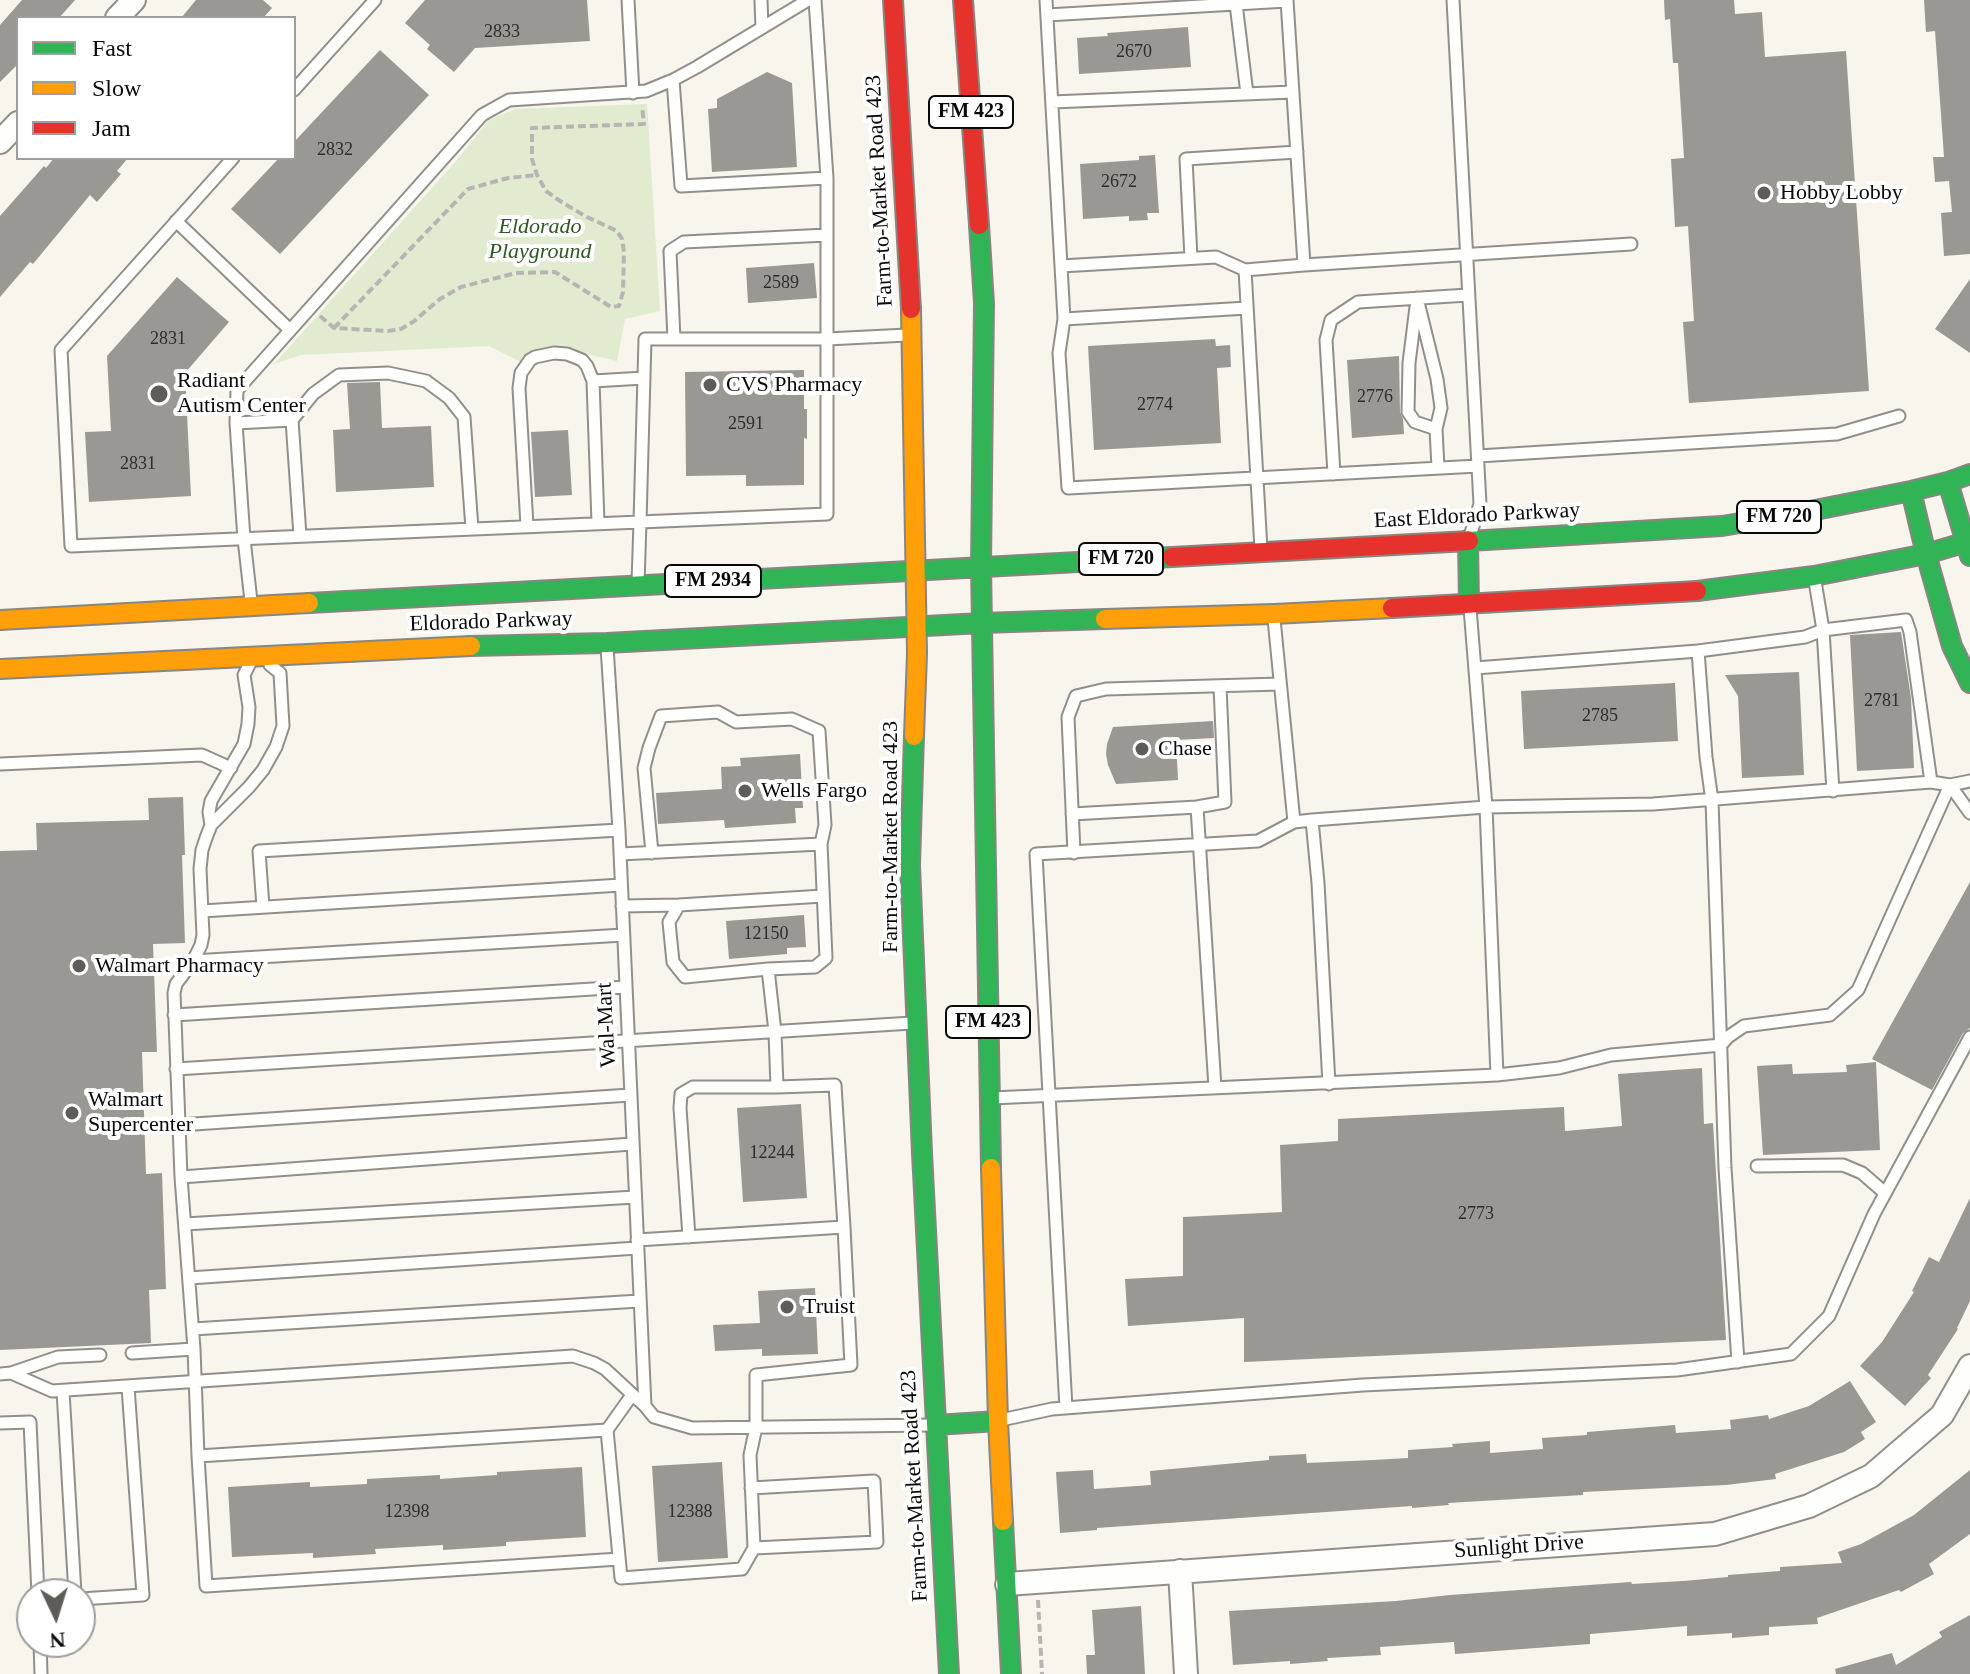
<!DOCTYPE html>
<style>
body{margin:0}
#map{position:relative;width:1970px;height:1674px;overflow:hidden;background:#f8f5ed;font-family:"Times New Roman",serif}
canvas{display:block}
.legend{position:absolute;left:16px;top:16px;width:280px;height:144px;box-sizing:border-box;background:#fff;border:2px solid #9d9d9d;margin:0;padding:10px 14px;list-style:none;font-size:24px;color:#090909}
.legend li{display:flex;align-items:center;gap:16px;height:40px}
.legend b{width:40px;border:2px solid #9d9d9d}
.north{position:absolute;left:16px;top:1578px;width:80px;height:80px;box-sizing:border-box;background:#fff;border:2px solid #9d9d9d;border-radius:50%;rotate:176deg;font-size:22px;font-weight:700;line-height:32px;text-align:center;color:#090909}
.north::after{content:'';display:block;margin:auto;width:28px;height:36px;background:#5d5c59;clip-path:polygon(50% 0,100% 100%,50% 72%,0 100%)}
</style>
<div id="map">
<canvas width="1970" height="1674"></canvas>
<ul class="legend">
<li><b style="height:10px;background:#30b455"></b>Fast</li>
<li><b style="height:10px;background:#ff9f0a"></b>Slow</li>
<li><b style="height:10px;background:#e5322d"></b>Jam</li>
</ul>
<div class="north">N</div>
</div>
<script>
const context = document.querySelector('canvas').getContext('2d');
context.lineJoin = 'round';
function fill(path, color) { context.fillStyle = color; context.fill(path, 'evenodd'); }
const poly = rows => new Path2D(rows.map(r => 'M' + r).join(''));
function strokePath(path, color, width, dash) { context.strokeStyle = color; context.lineWidth = width; context.lineCap = dash ? 'butt' : 'round'; context.setLineDash(dash || []); context.stroke(path); }
function write(font, color, halo, rows, align = 'center') {
  context.font = font + ' "Times New Roman",serif'; context.lineWidth = 8; context.setLineDash([]); context.textBaseline = 'middle'; context.strokeStyle = halo; context.fillStyle = color; for (const [text, x, y, turn = 0] of rows) {
    context.save(); context.translate(x, y); context.rotate((+turn || 0) * Math.PI / 180); context.textAlign = isNaN(turn) ? turn : align; if (halo) context.strokeText(text, 0, 0); context.fillText(text, 0, 0); context.restore();
  }
}
fill(poly([
 [647,104,660,311,625,319,617,361,569,350,523,363,489,346,301,355,274,364,457,160,489,120,515,109]
]), '#e0ebcf');
fill(poly([
 [22,0,75,0,59,18,18,18,18,64,0,82,0,25],
 [196,0,263,0,272,8,263,18,181,18],
 [425,0,587,0,590,41,475,48,454,72,427,49,430,45,405,23],
 [1664,0,1734,0,1735,14,1762,12,1765,57,1846,51,1869,391,1689,403,1683,322,1694,321,1688,226,1675,227,1671,159,1684,158,1678,63,1673,63,1670,19,1665,20],
 [1924,0,1970,0,1970,254,1944,256,1941,213,1952,212,1949,181,1935,182,1933,157,1944,157,1935,31,1926,32],
 [1188,27,1191,67,1079,74,1077,38,1108,36,1107,33],
 [380,50,429,95,280,254,231,209,279,158,294,158,294,142],
 [767,72,792,83,797,167,712,172,708,109,717,108,717,99],
 [1155,155,1159,213,1147,213,1148,220,1129,221,1129,216,1083,219,1080,164,1139,160,1139,156],
 [54,158,128,158,117,171,121,174,97,202,90,195,33,264,30,262,0,297,0,216,44,166,46,168],
 [814,263,817,298,748,303,746,268],
 [177,277,229,322,185,373,191,496,89,502,85,432,111,431,107,356],
 [1970,279,1970,353,1935,329],
 [1215,339,1216,346,1230,345,1231,367,1217,368,1221,443,1094,450,1088,346],
 [1399,356,1400,412,1403,419,1404,434,1352,438,1347,360],
 [804,370,804,409,807,409,807,439,804,438,804,485,746,486,746,475,686,476,685,372],
 [380,382,382,428,431,426,434,487,336,492,333,430,350,429,347,383],
 [568,430,572,495,535,497,531,432],
 [1901,632,1911,698,1914,768,1857,771,1850,635],
 [1799,672,1804,775,1742,778,1738,696,1725,675],
 [1675,683,1678,741,1524,749,1521,691],
 [1213,721,1214,738,1176,740,1178,780,1116,784,1108,765,1106,754,1107,744,1113,727],
 [800,754,803,808,795,808,796,823,725,828,724,820,658,824,656,793,722,789,721,767,741,766,740,758],
 [183,797,185,855,182,855,185,943,153,944,157,1052,142,1052,146,1174,162,1173,166,1289,149,1290,151,1343,0,1350,0,851,37,850,36,823,149,820,148,798],
 [1970,882,1970,1028,1963,1033,1932,1090,1872,1059],
 [804,915,806,947,787,948,787,954,729,959,726,921],
 [1876,1062,1880,1150,1763,1155,1757,1066,1792,1064,1793,1074,1847,1072,1846,1065],
 [1702,1068,1704,1124,1713,1123,1726,1340,1244,1362,1244,1318,1128,1326,1125,1279,1183,1276,1183,1217,1282,1212,1280,1145,1338,1141,1338,1119,1564,1107,1565,1131,1622,1126,1618,1074],
 [801,1104,807,1198,743,1202,737,1108],
 [1970,1198,1970,1301,1957,1328,1958,1329,1928,1375,1931,1378,1905,1406,1860,1366,1882,1342,1914,1292,1912,1291,1929,1257,1939,1262],
 [815,1288,818,1354,762,1356,762,1349,715,1351,713,1325,760,1323,758,1291],
 [1850,1381,1876,1422,1861,1432,1865,1439,1844,1452,1775,1474,1776,1479,1726,1485,1583,1492,1583,1495,1448,1503,1449,1505,1412,1508,1412,1506,1154,1524,1097,1528,1097,1530,1060,1533,1056,1472,1093,1470,1094,1489,1151,1485,1150,1471,1269,1460,1269,1456,1306,1454,1307,1463,1373,1460,1408,1458,1408,1450,1453,1447,1452,1444,1490,1441,1490,1453,1543,1449,1542,1438,1587,1435,1587,1432,1675,1425,1676,1433,1731,1429,1730,1420,1768,1415,1769,1419,1809,1406],
 [722,1462,728,1558,658,1562,652,1466],
 [582,1467,586,1537,506,1542,506,1546,443,1550,443,1545,375,1549,376,1554,313,1558,313,1553,232,1557,228,1487,310,1482,310,1487,367,1484,367,1479,440,1475,440,1479,497,1475,497,1472],
 [1970,1470,1970,1534,1929,1564,1934,1574,1901,1592,1899,1590,1817,1618,1818,1624,1769,1627,1769,1635,1732,1638,1732,1633,1687,1636,1687,1626,1590,1634,1590,1644,1455,1654,1454,1642,1380,1647,1381,1655,1327,1658,1328,1661,1290,1664,1290,1661,1233,1665,1229,1611,1396,1601,1450,1595,1631,1582,1632,1584,1683,1581,1728,1577,1728,1575,1780,1571,1780,1567,1842,1563,1838,1552,1861,1544,1914,1515],
 [1141,1606,1145,1674,1087,1674,1086,1655,1095,1655,1092,1610],
 [1970,1615,1970,1674,1836,1674,1835,1669,1892,1653,1896,1665,1942,1637,1939,1632]
]), '#9a9893');
const lane = poly([
 [628,0,633,93],
 [761,0,762,28],
 [815,0,827,178,827,514,640,522,645,339,827,339,907,335],
 [1046,0,1064,319,1059,353,1068,488,1478,466],
 [1287,0,1304,265,1631,244],
 [1453,0,1480,504,1470,536],
 [1236,4,1247,94],
 [1047,15,1287,1],
 [673,80,681,186,827,178],
 [294,90,375,0],
 [1052,102,1293,92],
 [233,158,61,350,71,546,640,522,638,583],
 [176,221,290,330],
 [1191,258,1186,159,1297,152],
 [1061,266,1216,257,1245,270],
 [1417,298,1437,379,1441,408,1436,429,1438,468],
 [1416,307,1409,363,1408,412,1415,422,1436,429],
 [1064,319,1247,308],
 [674,339,670,251,684,242,827,235],
 [236,423,292,420],
 [1478,456,1837,434,1899,416],
 [1334,474,1326,340,1331,320,1358,302,1468,295],
 [598,523,593,381,644,378],
 [527,526,519,388,521,373,530,360,535,357,554,353,567,354,582,360,587,366,593,381],
 [300,536,292,420,313,394,339,375,388,373,426,381,449,398,464,417,472,529],
 [1261,549,1245,270,1304,265],
 [251,601,244,539,236,423,237,390,482,115,509,100,646,91,673,80,697,67,808,0],
 [1470,608,1486,807,1497,1075],
 [1274,619,1294,822],
 [607,647,619,830,645,1406],
 [1475,668,1698,651],
 [0,764,202,755,231,768],
 [1950,785,1970,813],
 [1833,791,1823,630,1906,620,1910,632,1931,782],
 [1197,807,1225,802,1220,686],
 [1072,814,1197,807,1215,1088],
 [1312,820,1318,883,1329,1084],
 [211,825,209,812,211,801,244,744,248,724,249,707,244,675,251,661],
 [652,853,644,768,649,748,661,716,718,712,736,722,792,719,819,731,825,825,821,844],
 [1074,853,1068,717,1076,696,1106,689,1280,684],
 [620,854,821,844,826,958,815,967,768,969,775,1032,777,1087,835,1085,844,1227],
 [622,906,679,905],
 [263,907,259,851,619,830],
 [202,911,621,885],
 [193,961,623,935],
 [768,969,685,977,673,962,669,922,679,905,823,896],
 [174,1015,625,987],
 [176,1069,912,1023],
 [992,1098,1497,1075,1559,1068,1611,1055,1721,1045,1728,1037,1744,1026,1830,1015,1858,990,1950,785],
 [179,1125,630,1095],
 [1757,1166,1843,1165,1862,1173,1885,1193],
 [181,1177,632,1144],
 [185,1224,635,1197],
 [689,1237,680,1108,681,1094,693,1087,777,1087],
 [189,1278,637,1248],
 [193,1329,639,1301],
 [132,1353,194,1349],
 [1738,1362,1725,1168,1712,801,1706,757,1698,651,1805,637,1823,630,1815,581],
 [11,1373,58,1357,100,1355],
 [0,1374,11,1373,52,1391,573,1356,594,1363,605,1369,645,1406,654,1417,692,1428,932,1425],
 [63,1391,75,1594],
 [1066,1408,1036,854,1258,841,1294,822,1312,820,1486,807,1653,804,1931,782,1950,785,1970,781],
 [1001,1420,1052,1409,1363,1385,1677,1370,1791,1354,1829,1316,1874,1214,1970,1037],
 [0,1423,30,1422,38,1594],
 [607,1430,632,1395],
 [198,1456,194,1349,181,1177,174,993,176,984,193,961,201,945,203,935,200,869,202,850,206,838,211,825,249,787,263,770,276,747,283,726,280,673,270,665],
 [751,1488,874,1481,877,1542,754,1548],
 [619,1559,206,1586,198,1456,607,1430,621,1578,742,1569,754,1548,750,1455,756,1427,756,1375,851,1365,844,1227,637,1240],
 [80,1599,143,1595,128,1387],
 [40,1642,41,1674]
]);
const street = poly([
 [117,18,134,0],
 [0,142,18,123],
 [1180,1571,1186,1674],
 [1007,1584,1715,1534,1809,1506,1871,1476,1942,1415,1970,1366]
]);
const fast = poly([
 [979,225,984,303,981,566,991,1168],
 [1948,482,1970,556],
 [1911,491,1926,554,1952,646,1970,683],
 [1468,540,1469,603],
 [1469,541,1722,526,1800,513,1911,491,1948,482,1970,474],
 [1697,591,1814,576,1926,554,1970,541],
 [309,603,1172,557],
 [471,646,607,643,982,623,1105,619],
 [914,736,910,865,922,1153,949,1674],
 [936,1425,998,1421],
 [1003,1521,1011,1674]
]);
const slow = poly([
 [911,309,917,653,914,736],
 [1105,619,1274,614,1392,608],
 [0,620,309,603],
 [0,669,471,646],
 [991,1168,998,1421,1003,1521]
]);
const jam = poly([
 [893,0,911,309],
 [963,0,979,225],
 [1172,557,1469,541],
 [1392,608,1697,591]
]);
strokePath(lane, '#918f8c', 15);
strokePath(street, '#918f8c', 26);
strokePath(fast, '#878682', 22);
strokePath(slow, '#878682', 22);
strokePath(jam, '#878682', 22);
strokePath(poly([
 [320,316,334,328,388,331,401,329,413,322,440,299,461,287,516,273,555,272,611,307,619,306,623,292,624,252,622,239,617,231,587,217,563,203,546,191,537,175,532,159,532,128,644,124,642,106],
 [334,328,468,189,508,178,537,175],
 [1038,1600,1042,1674]
]), '#b6b5b4', 4, [8, 4]);
strokePath(lane, '#fefefc', 11);
strokePath(street, '#fefefc', 22);
strokePath(fast, '#30b455', 18);
strokePath(slow, '#ff9f0a', 18);
strokePath(jam, '#e5322d', 18);
for (const [x, y, r, color] of [
 [1764,193,8,"#5d5c59"],
 [710,385,8,"#5d5c59"],
 [159,394,10,"#5d5c59"],
 [1142,749,8,"#5d5c59"],
 [745,791,8,"#5d5c59"],
 [79,966,8,"#5d5c59"],
 [72,1113,8,"#5d5c59"],
 [787,1307,8,"#5d5c59"]
]) { const dot = new Path2D(); dot.arc(x, y, r, 0, 2 * Math.PI); context.fillStyle = color; context.fill(dot); strokePath(dot, '#fff', 3); }
write('18px', '#2d2d2c', null, [
 ["2833",502,32],
 ["2670",1134,52],
 ["2832",335,150],
 ["2672",1119,182],
 ["2589",781,283],
 ["2831",168,339],
 ["2776",1375,397],
 ["2774",1155,405],
 ["2591",746,424],
 ["2831",138,464],
 ["2781",1882,701],
 ["2785",1600,716],
 ["12150",766,934],
 ["12244",772,1153],
 ["2773",1476,1214],
 ["12398",407,1512],
 ["12388",690,1512]
]);
for (const [x, y, w] of [
 [971,112,84],
 [1779,517,84],
 [1121,559,84],
 [713,581,96],
 [988,1022,84]
]) { const box = new Path2D(); box.roundRect(x - w / 2, y - 16, w, 32, 6); context.fillStyle = '#fff'; context.fill(box); strokePath(box, '#090909', 2); }
write('bold 20px', '#090909', null, [
 ["FM 423",971,112],
 ["FM 720",1779,517],
 ["FM 720",1121,559],
 ["FM 2934",713,581],
 ["FM 423",988,1022]
]);
write('22px', '#090909', '#fff', [
 ["Farm-to-Market Road 423",880,191,-93],
 ["East Eldorado Parkway",1477,516,-3],
 ["Eldorado Parkway",491,622,-2],
 ["Farm-to-Market Road 423",891,837,-90],
 ["Wal-Mart",607,1025,-93],
 ["Farm-to-Market Road 423",915,1486,-93],
 ["Sunlight Drive",1519,1547,-4]
]);
write('22px', '#090909', '#fff', [
 ["Hobby Lobby",1780,193],
 ["Radiant",177,381],
 ["Autism Center",177,406],
 ["CVS Pharmacy",726,385],
 ["Chase",1158,749],
 ["Wells Fargo",761,791],
 ["Walmart Pharmacy",95,966],
 ["Walmart",88,1100],
 ["Supercenter",88,1125],
 ["Truist",803,1307]
], 'left');
write('italic 22px', '#2e5823', '#fff', [
 ["Eldorado",540,227],
 ["Playground",540,252]
]);
</script>
